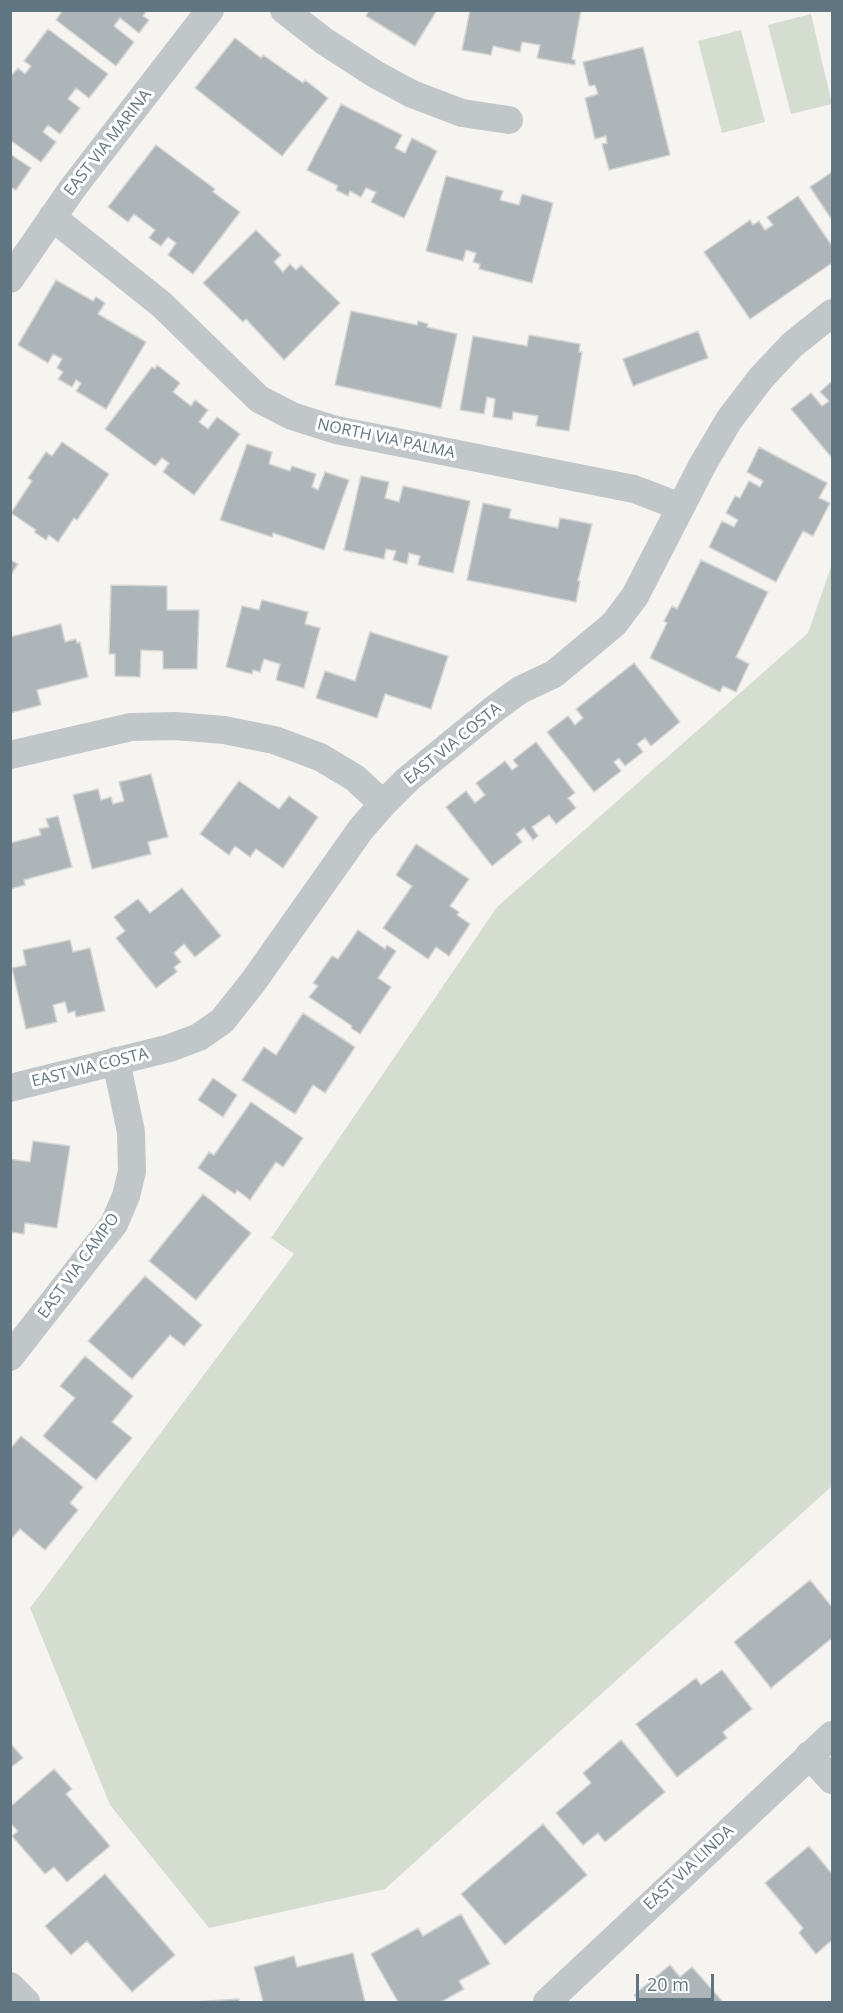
<!DOCTYPE html>
<style>
body{margin:0}
#map{position:relative;width:843px;height:2013px;overflow:hidden;background:#f5f4f0;font-family:"Open Sans",sans-serif}
canvas{display:block}
.frame{position:absolute;inset:0;border:12px solid #617683;pointer-events:none}
.scale{position:absolute;left:636px;top:1974px;width:78px;height:27px;box-sizing:border-box;border:3px solid #617683;border-top:0;padding-left:8px;font-size:18px;line-height:21px;white-space:nowrap;color:#617683;-webkit-text-stroke:4px #fff;paint-order:stroke}
</style>
<div id="map">
<canvas width="843" height="2013"></canvas>
<div class="frame"></div>
<div class="scale">20 m</div>
</div>
<script>
const context = document.querySelector('canvas').getContext('2d');
context.lineJoin = 'round';
function fill(path, color) { context.fillStyle = color; context.fill(path, 'evenodd'); }
const poly = rows => new Path2D(rows.map(r => 'M' + r).join(''));
function strokePath(path, color, width, dash) { context.strokeStyle = color; context.lineWidth = width; context.lineCap = dash ? 'butt' : 'round'; context.setLineDash(dash || []); context.stroke(path); }
function write(font, color, halo, rows, align = 'center') {
  context.font = font + ' "Open Sans",sans-serif'; context.lineWidth = 6; context.setLineDash([]); context.textBaseline = 'middle'; context.strokeStyle = halo; context.fillStyle = color; for (const [text, x, y, turn = 0] of rows) {
    context.save(); context.translate(x, y); context.rotate((+turn || 0) * Math.PI / 180); context.textAlign = isNaN(turn) ? turn : align; if (halo) context.strokeText(text, 0, 0); context.fillText(text, 0, 0); context.restore();
  }
}
fill(poly([
 [811,14,832,104,791,114,768,25],
 [741,30,765,122,722,133,698,41],
 [832,564,832,1486,385,1889,209,1928,110,1805,30,1608,294,1254,271,1238,497,907,808,633]
]), '#d5dcd0');
const building = poly([
 [63,10,147,10,143,16,149,20,139,33,120,18,114,26,134,42,116,66,56,20,63,10],
 [369,10,437,10,415,46,366,16,369,10],
 [470,10,581,10,572,59,575,60,575,65,537,58,540,45,522,42,520,52,493,46,491,55,462,50,470,10],
 [48,29,108,74,89,98,76,88,68,99,80,108,60,134,48,125,43,132,56,142,41,162,10,140,10,77,18,68,25,74,31,66,24,61,48,29],
 [235,38,261,58,263,55,303,83,305,80,328,98,282,156,195,88,235,38],
 [643,47,670,155,609,170,602,144,607,143,606,136,595,139,585,98,598,94,595,85,589,86,583,62,643,47],
 [341,104,402,135,395,148,405,153,412,138,437,151,404,218,371,202,376,192,366,188,361,197,350,191,348,196,336,190,338,186,307,170,341,104],
 [156,145,215,189,213,192,240,212,193,274,168,255,176,243,168,237,161,246,149,238,155,230,134,214,128,222,108,207,156,145],
 [10,154,31,168,16,190,10,187,10,154],
 [832,172,832,220,810,187,832,172],
 [446,176,503,191,500,200,519,205,522,194,553,203,532,283,479,269,480,264,473,262,476,253,466,250,463,261,426,251,446,176],
 [798,196,832,246,832,263,750,319,704,252,750,220,753,225,759,221,765,230,773,225,767,217,798,196],
 [256,230,281,255,274,262,283,272,290,264,296,270,301,265,340,303,284,360,246,319,243,322,203,283,256,230],
 [56,280,93,301,96,297,105,303,98,314,146,342,106,409,76,391,81,383,76,380,72,387,58,379,63,372,57,368,62,359,53,354,48,363,18,345,56,280],
 [351,311,417,325,418,321,428,324,427,327,457,334,441,408,335,385,351,311],
 [698,331,708,358,633,386,623,359,698,331],
 [529,335,580,344,579,352,582,352,569,431,536,426,538,416,513,412,512,420,493,417,495,399,487,397,484,414,460,410,473,336,527,346,529,335],
 [157,365,180,383,173,392,191,406,195,400,208,410,199,422,208,429,217,417,240,434,194,495,163,472,169,463,162,458,155,466,105,429,152,367,155,369,157,365],
 [832,381,832,458,791,409,811,393,822,406,829,401,820,392,832,381],
 [62,442,109,474,77,520,74,518,58,542,49,535,46,540,34,532,36,530,11,513,32,481,28,478,46,452,52,456,62,442],
 [247,444,272,452,269,464,290,471,292,466,316,474,312,487,318,490,325,472,349,480,324,550,273,533,272,537,220,520,247,444],
 [759,447,827,483,819,498,830,503,813,536,803,531,776,582,709,547,722,521,734,527,738,520,726,513,735,496,740,498,749,481,760,487,763,481,747,472,759,447],
 [361,476,389,482,385,498,399,502,403,486,470,501,453,573,418,565,420,556,409,553,407,564,393,560,396,551,386,549,384,559,344,550,361,476],
 [483,503,511,509,509,518,558,528,560,518,592,524,578,581,580,581,576,602,467,580,483,503],
 [10,560,18,564,10,576,10,560],
 [701,560,768,592,736,657,749,664,736,692,723,686,720,692,650,658,667,623,664,621,672,606,677,609,701,560],
 [111,585,167,586,167,610,199,610,197,669,163,669,163,651,141,650,140,677,115,676,115,654,109,654,111,585],
 [262,600,308,612,305,624,320,628,304,688,276,680,280,664,264,659,260,672,253,670,252,674,226,667,242,606,259,610,262,600],
 [61,624,65,642,76,639,77,643,80,642,88,677,37,690,41,705,10,713,10,637,61,624],
 [370,632,448,656,431,709,385,694,377,718,316,698,325,671,355,681,370,632],
 [634,663,680,722,651,746,645,738,637,744,643,752,625,766,619,758,614,762,621,771,594,792,547,732,568,716,575,725,583,718,576,709,634,663],
 [536,742,575,793,568,798,576,808,556,824,549,815,532,827,538,836,533,840,524,828,516,834,522,842,492,866,446,807,466,791,475,803,485,795,476,783,505,761,512,770,518,766,513,760,536,742],
 [151,774,168,837,148,842,151,854,92,869,73,795,98,789,101,800,111,797,113,804,124,801,119,782,151,774],
 [239,781,279,809,289,796,318,817,283,868,256,849,250,857,235,846,229,855,200,834,239,781],
 [58,816,72,867,24,880,25,885,10,889,10,843,41,835,39,829,49,827,46,819,58,816],
 [416,844,469,879,450,906,459,912,457,915,470,924,449,956,436,947,428,959,383,928,412,886,396,875,416,844],
 [182,888,221,936,195,957,184,944,174,953,181,962,174,967,177,972,156,988,116,938,125,931,114,917,138,899,150,913,182,888],
 [358,930,385,949,387,945,396,951,378,978,391,987,360,1034,351,1028,352,1026,309,997,318,986,313,983,332,956,338,959,358,930],
 [70,940,73,952,90,948,105,1011,76,1017,75,1011,68,1013,65,1002,53,1005,57,1022,26,1029,12,968,26,965,23,950,70,940],
 [303,1013,355,1047,325,1093,313,1085,295,1114,242,1080,264,1047,276,1055,303,1013],
 [213,1078,237,1095,223,1117,198,1100,213,1078],
 [251,1102,303,1138,283,1167,276,1162,250,1200,237,1190,235,1194,198,1168,209,1152,214,1155,251,1102],
 [33,1141,70,1146,57,1228,25,1223,24,1234,10,1232,10,1159,30,1162,33,1141],
 [203,1194,251,1233,196,1300,149,1261,203,1194],
 [145,1276,202,1325,184,1346,170,1335,132,1379,88,1341,145,1276],
 [85,1356,133,1396,112,1422,132,1438,96,1480,43,1436,75,1398,60,1386,85,1356],
 [21,1436,83,1487,70,1503,78,1510,45,1550,20,1529,10,1540,10,1449,21,1436],
 [810,1580,832,1607,832,1638,771,1688,734,1642,810,1580],
 [722,1670,752,1709,723,1732,727,1738,677,1777,636,1724,696,1678,701,1685,722,1670],
 [621,1740,665,1792,605,1842,598,1833,583,1845,556,1813,591,1783,583,1773,621,1740],
 [10,1743,23,1758,10,1768,10,1743],
 [54,1769,72,1789,66,1794,110,1846,67,1882,54,1867,45,1874,12,1836,18,1831,10,1823,10,1807,54,1769],
 [543,1824,587,1875,505,1945,461,1894,543,1824],
 [809,1846,832,1874,832,1940,816,1954,799,1933,803,1928,765,1883,809,1846],
 [105,1874,175,1955,132,1992,87,1941,71,1955,45,1926,105,1874],
 [461,1914,490,1964,459,1981,464,1989,441,2002,398,2002,371,1954,418,1928,423,1936,461,1914],
 [353,1953,365,2002,263,2002,254,1967,294,1956,297,1967,353,1953],
 [670,1965,680,1977,692,1967,723,2002,640,2002,634,1995,670,1965],
 [239,1999,239,2002,193,2002,239,1999]
]);
fill(building, '#adb5b9');
strokePath(building, '#d5d5d3', 1.5);
strokePath(poly([
 [284,10,324,41,375,74,412,94,462,113,509,120],
 [52,217,161,304,259,399,292,416,336,430,634,489,681,507],
 [10,279,72,189,210,10],
 [10,755,131,727,175,726,224,730,274,740,320,757,355,778,383,804],
 [10,1088,170,1048,199,1037,222,1021,253,982,361,829,383,804,408,779,494,709,520,690,554,674,614,624,635,596,703,464,729,420,761,378,792,345,832,313],
 [10,1357,114,1224,126,1196,132,1171,131,1132,116,1061],
 [809,1755,832,1780],
 [10,1986,26,2002],
 [547,2002,832,1735]
]), '#c1c6c8', 28);
write('16px', '#617683', '#fff', [
 ["EAST VIA MARINA",108,143,-52],
 ["NORTH VIA PALMA",386,439,12],
 ["EAST VIA COSTA",453,744,-39],
 ["EAST VIA COSTA",90,1068,-14],
 ["EAST VIA CAMPO",79,1266,-54],
 ["EAST VIA LINDA",689,1868,-43]
]);
</script>
